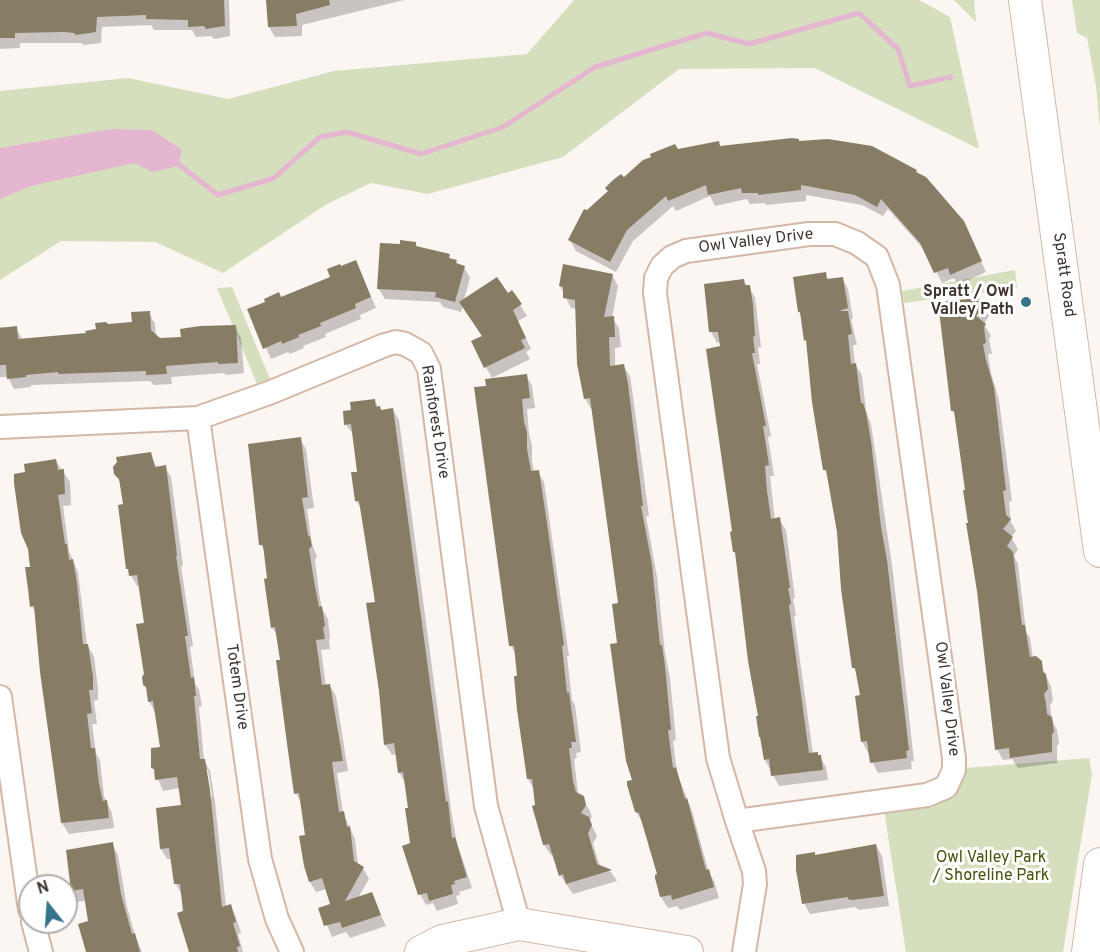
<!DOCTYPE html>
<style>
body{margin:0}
#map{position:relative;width:1100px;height:952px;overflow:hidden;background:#fcf6f2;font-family:Overpass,sans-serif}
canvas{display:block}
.north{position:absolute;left:18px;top:874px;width:60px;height:60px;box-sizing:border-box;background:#fff;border:2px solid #b2adab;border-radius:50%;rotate:343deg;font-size:16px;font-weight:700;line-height:24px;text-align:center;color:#3e332d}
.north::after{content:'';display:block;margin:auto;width:21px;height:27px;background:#37748b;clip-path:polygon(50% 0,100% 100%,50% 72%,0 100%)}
</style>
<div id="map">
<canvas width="1100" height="952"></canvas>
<div class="north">N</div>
</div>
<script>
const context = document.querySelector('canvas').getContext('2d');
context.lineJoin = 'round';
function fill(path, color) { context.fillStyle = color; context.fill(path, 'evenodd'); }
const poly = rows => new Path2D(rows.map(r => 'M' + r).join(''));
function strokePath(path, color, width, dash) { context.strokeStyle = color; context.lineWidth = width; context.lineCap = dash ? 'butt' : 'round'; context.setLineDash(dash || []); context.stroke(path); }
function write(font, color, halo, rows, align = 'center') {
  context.font = font + ' Overpass,sans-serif'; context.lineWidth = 6; context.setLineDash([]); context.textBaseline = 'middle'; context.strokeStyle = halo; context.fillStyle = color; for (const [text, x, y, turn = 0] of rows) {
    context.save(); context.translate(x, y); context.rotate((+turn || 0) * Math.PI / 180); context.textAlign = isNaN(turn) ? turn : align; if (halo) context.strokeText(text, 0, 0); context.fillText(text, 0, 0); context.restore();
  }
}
fill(poly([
 [574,0,919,0,950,17,979,149,814,68,679,69,563,157,428,194,371,183,327,204,223,273,155,242,61,241,0,280,0,91,128,78,228,99,334,71,527,54],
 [954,0,974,0,976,22],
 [1072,0,1100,0,1100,129,1096,86,1087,38,1077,33],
 [1015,270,1017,288,904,303,902,291],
 [232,287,270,379,257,384,217,288],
 [1089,758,1092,774,1063,952,906,952,884,810,957,787,965,768]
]), '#d5dfbd');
fill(poly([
 [112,129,152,130,182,150,178,166,153,172,134,163,31,186,0,199,0,148]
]), '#e4b6d0');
fill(poly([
 [0,0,229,0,230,36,214,39,211,36,196,37,192,30,154,30,151,25,102,27,101,43,84,45,81,43,20,43,20,48,0,49],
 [268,0,404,0,302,25,302,36,275,37,269,27],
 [799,142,916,171,969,234,986,272,958,285,954,278,942,283,926,252,888,209,883,216,862,205,806,195,806,201,766,205,765,203,750,204,747,199,715,206,710,196,676,211,673,206,633,241,616,272,576,251,570,240,588,212,624,179,677,151,718,143,721,147],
 [415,243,418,248,449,256,451,260,464,267,470,278,464,300,508,295,520,305,527,316,518,321,531,349,526,352,530,359,492,378,486,367,483,337,463,305,461,312,443,307,440,302,385,299,378,288,401,245],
 [361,273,376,308,360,315,361,319,325,334,326,337,303,346,304,348,290,354,288,352,271,359,249,310],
 [825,274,829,280,842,278,848,289,853,319,851,319,857,345,853,345,855,364,862,375,866,411,871,424,893,572,914,761,911,761,912,769,878,773,862,741,861,697,858,675,854,668,838,532,829,478,825,470,808,343,802,317,799,312],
 [612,275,618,286,612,318,619,328,621,347,615,348,615,367,623,366,630,376,633,396,649,516,646,516,657,577,665,653,670,678,676,740,673,741,677,773,692,811,709,873,714,881,719,898,680,910,677,906,668,908,661,897,659,875,643,823,636,812,619,645,620,604,593,409,591,409,585,398,576,309,571,308,560,286],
 [743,280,755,297,761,347,758,347,760,364,757,364,771,436,768,437,774,476,770,476,773,503,775,520,779,519,786,530,795,598,793,599,796,615,794,617,813,754,820,757,826,767,828,780,779,786,765,760,738,558,734,552,721,342,717,343,711,332],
 [981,305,989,316,984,324,991,336,989,339,992,354,988,354,991,373,999,400,1012,501,1009,502,1011,522,1016,531,1011,537,1018,549,1014,556,1018,564,1026,631,1030,638,1033,658,1040,662,1051,687,1053,701,1050,705,1052,720,1057,730,1059,743,1057,746,1057,763,1018,768,1012,759,1003,760,997,749,967,491,956,416,953,411,940,311],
 [149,313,155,324,156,337,159,340,183,338,235,327,241,338,244,373,226,375,224,373,171,377,172,384,154,385,150,381,31,385,31,387,14,389,8,377,0,377,0,327,16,328,22,339,87,335,108,325,133,323],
 [526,375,532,386,535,408,527,409,529,434,532,445,532,461,534,472,538,472,544,482,569,656,567,656,572,700,575,705,581,752,576,753,577,758,574,759,578,793,589,809,592,817,589,820,597,836,593,844,600,866,611,872,617,881,573,894,560,875,554,854,551,855,544,845,534,789,528,779,516,655,511,646,488,387],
 [374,400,381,411,393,410,399,420,451,810,457,843,472,888,459,892,460,895,456,896,458,904,437,911,433,903,426,905,420,894,412,844,410,809,405,783,399,772,397,754,392,755,385,744,377,604,362,510,356,501,359,473,354,435,346,425,353,412],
 [300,439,306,449,314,508,307,509,312,544,317,557,315,560,319,593,322,609,328,619,330,637,329,640,330,649,321,650,326,686,330,686,336,696,348,771,337,773,343,813,355,839,358,865,363,868,369,879,358,898,371,894,386,926,350,938,346,932,332,937,320,909,332,905,327,889,316,892,310,882,302,805,296,793,278,637,272,627,265,552,261,545],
 [150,454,157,468,165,467,171,477,183,566,181,566,193,646,190,647,195,683,199,690,202,706,199,707,204,760,210,771,215,802,226,907,230,906,236,917,241,933,238,934,243,952,189,952,182,895,176,884,172,859,167,859,161,849,182,806,180,788,163,791,153,767,161,748,155,712,149,701,148,690,145,685,146,625,140,586,137,586,131,575,122,485,115,474],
 [205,770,208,770,212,797,209,798],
 [56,461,70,482,71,505,63,506,69,551,78,572,87,645,94,656,98,689,98,700,94,701,97,724,92,724,96,753,100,760,104,796,112,813,114,828,69,834,62,823,42,671,36,614,32,606,27,474],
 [112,844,118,855,127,907,135,935,142,952,87,952,90,922,87,900,78,902,72,891,67,851],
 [876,845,882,856,889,906,859,910,855,907,810,914,804,903,815,856]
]), '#0003');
strokePath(poly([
 [173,160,218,195,274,178,320,137,347,132,421,154,503,127,595,67,707,33,749,44,859,13,898,49,910,86,951,77]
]), '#e4b6d0', 5);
fill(poly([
 [0,0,224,0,225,26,206,29,204,26,188,27,188,20,146,19,146,15,97,17,96,32,76,35,74,33,64,32,15,33,15,38,0,38],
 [266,0,329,0,330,5,296,14,297,26,268,27],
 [792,138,799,139,799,141,828,139,872,146,917,170,916,172,926,177,964,221,982,261,950,275,948,268,934,273,920,243,881,199,877,207,855,195,801,185,801,190,758,195,758,193,742,193,741,188,708,195,706,185,668,201,666,196,627,230,610,262,568,240,584,209,587,210,608,191,605,188,613,180,621,174,624,177,643,160,651,157,650,154,675,144,678,149,719,141,720,146],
 [400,240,416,242,416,246,450,254,449,258,457,260,456,263,465,266,455,302,435,297,436,292,377,289,380,243,400,244],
 [356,260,371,297,355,304,356,308,320,323,321,326,298,335,299,337,282,344,281,341,263,349,247,309,265,302,264,299,279,292,281,297,330,277,327,269,340,264,341,266],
 [563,264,613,274,604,317,614,316,615,337,609,337,610,366,624,364,628,384,643,506,641,506,652,565,660,645,662,645,665,666,671,730,668,730,673,768,676,767,685,799,687,798,706,870,709,869,714,887,672,900,671,895,660,897,655,878,655,875,657,874,645,833,639,813,635,812,627,785,627,781,632,780,626,761,610,644,617,643,612,604,618,603,590,398,584,399,577,364,575,300,563,298,563,287,559,286],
 [826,272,827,279,843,277,848,308,839,311,848,311,852,334,848,335,851,364,856,363,861,403,863,403,866,412,871,441,881,527,887,560,909,750,906,751,907,758,870,763,867,741,861,742,855,696,860,695,855,668,852,668,841,589,837,532,826,470,823,470,812,402,806,340,804,341,800,312,798,312,793,277],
 [497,277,508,293,512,290,522,304,513,310,526,338,521,340,525,348,484,368,471,341,482,336,459,302],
 [744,279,745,285,750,285,753,305,755,336,753,337,755,353,752,353,766,426,763,426,769,465,765,466,767,491,771,519,780,517,790,588,788,588,791,603,789,606,809,753,818,752,818,755,821,755,823,770,771,776,769,759,764,760,760,737,759,737,756,716,758,716,748,661,735,552,733,552,730,532,732,531,706,349,720,346,718,332,709,332,704,284],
 [979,298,980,302,984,305,976,316,986,324,984,327,986,343,983,344,986,360,994,387,1006,490,1003,491,1006,515,1011,519,1003,529,1013,537,1007,546,1013,552,1022,625,1025,625,1030,657,1036,656,1042,661,1043,672,1046,674,1048,689,1044,694,1046,704,1047,714,1052,717,1054,732,1052,734,1052,752,1010,758,1009,748,995,750,977,591,966,523,968,523,963,490,965,490,954,411,951,411,939,310,947,309,946,301],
 [150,311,151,330,160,338,181,337,180,329,200,326,236,325,238,363,218,364,218,362,166,366,167,374,146,375,146,371,58,374,58,372,26,375,26,377,7,379,6,365,0,365,0,328,17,326,18,339,86,333,85,331,96,329,95,323,106,322,108,324,132,322,131,312],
 [527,374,530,398,522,399,524,422,527,432,527,449,531,471,539,470,548,530,564,645,562,646,567,693,569,692,576,742,571,742,572,748,569,748,573,781,576,792,584,796,586,805,581,813,589,817,592,825,588,833,597,864,612,870,566,884,563,874,559,876,549,844,543,845,532,806,535,805,532,779,527,779,517,710,514,676,517,676,514,646,509,646,474,387,486,386,485,379],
 [375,399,376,407,380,406,381,410,393,408,446,802,448,801,452,838,455,837,467,877,454,881,455,884,451,885,453,894,429,901,427,893,418,895,402,846,410,843,405,808,408,808,403,772,398,773,394,743,384,745,379,691,366,603,375,602,359,501,355,501,351,472,357,472,351,424,344,425,343,411,351,410,350,402],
 [301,437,308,497,302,498,308,535,310,537,312,546,309,549,314,581,319,607,322,606,325,626,323,628,325,639,316,640,322,685,330,684,343,761,332,762,339,812,344,811,347,827,350,826,354,861,364,867,345,901,372,892,381,915,342,928,340,922,324,926,318,908,330,904,322,878,309,882,304,866,299,836,305,835,299,793,294,794,288,751,276,660,280,660,275,627,271,628,264,579,267,578,263,545,259,545,248,444],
 [151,452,155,467,166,465,177,555,176,556,188,636,185,636,191,678,194,677,196,696,194,696,200,759,205,759,210,790,222,907,231,904,236,922,233,923,240,946,237,947,238,952,189,952,177,913,183,911,180,884,174,884,169,848,160,849,156,808,181,805,177,777,155,780,154,769,151,768,151,748,160,747,153,701,148,702,146,687,143,685,142,677,144,674,136,624,144,623,137,575,129,576,128,569,126,569,118,505,123,504,119,479,114,474,113,467,117,462,116,457],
 [56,459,58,470,64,469,65,494,58,495,65,544,67,544,69,560,73,559,77,583,83,644,88,644,93,677,93,690,89,690,92,713,87,714,91,748,95,748,99,784,103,801,107,800,109,818,61,823,40,672,34,606,30,607,28,589,25,567,30,567,28,549,21,533,14,483,14,474,25,472,24,464],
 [113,842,121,894,132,934,135,933,140,952,86,952,78,924,88,921,83,889,71,891,66,850],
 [876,844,884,896,852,900,848,899,848,897,802,904,796,870,796,855,815,852,815,855]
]), '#877c64');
const street = poly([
 [198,418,260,859,277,919,292,952],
 [0,427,198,418,269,393,385,345,396,342,405,344,421,353,429,369,486,806,519,924],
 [0,697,30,910],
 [737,821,927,795,946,787,954,770,954,758,888,285,877,257,857,243,835,234,809,234,686,251,672,257,662,266,656,278,655,293,718,758,737,821,754,871,755,884,744,952],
 [33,922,41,952]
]);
const secondary = poly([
 [1025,0,1100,551],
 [421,952,442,941,519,924,687,952],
 [1088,952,1100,864]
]);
strokePath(street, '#d3b7a7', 26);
strokePath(secondary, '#d3b7a7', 34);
strokePath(street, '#fff', 22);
strokePath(secondary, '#fff', 32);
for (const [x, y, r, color] of [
 [1026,302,6,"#37748b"]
]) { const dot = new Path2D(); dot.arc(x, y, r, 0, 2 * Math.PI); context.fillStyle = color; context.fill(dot); strokePath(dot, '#fff', 2); }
write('16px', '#3e332d', '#fff', [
 ["Owl Valley Drive",756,242,-7],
 ["Spratt Road",1063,275,82],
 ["Rainforest Drive",434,422,81],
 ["Totem Drive",236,687,82],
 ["Owl Valley Drive",946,699,83]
]);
write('bold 16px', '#3e332d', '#fff', [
 ["Spratt / Owl",1014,293],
 ["Valley Path",1014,311]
], 'right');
write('16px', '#43520a', '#fff', [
 ["Owl Valley Park",991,859],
 ["/ Shoreline Park",991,877]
]);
</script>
